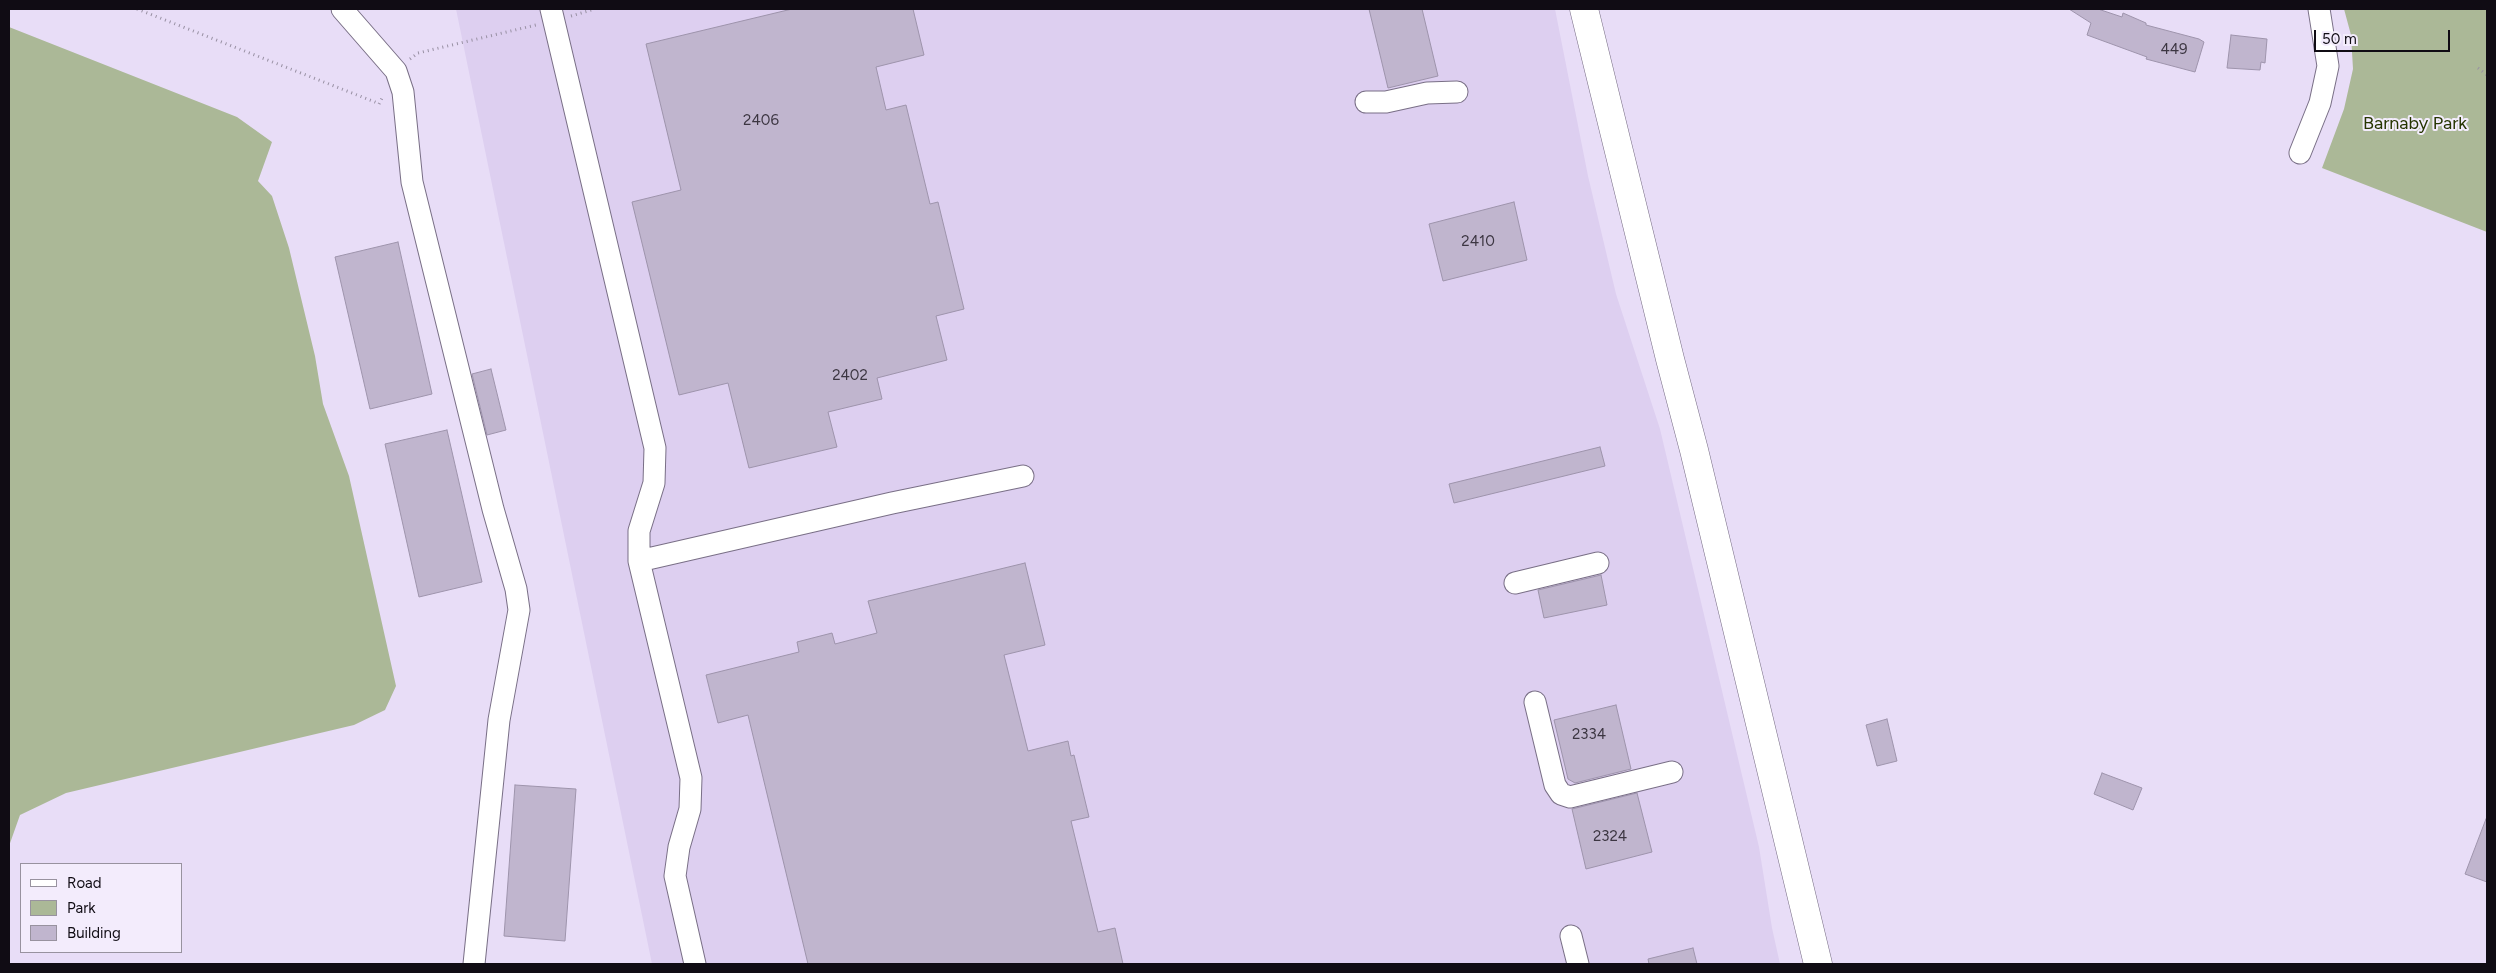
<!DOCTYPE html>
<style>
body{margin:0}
#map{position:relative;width:2496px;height:973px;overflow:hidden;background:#e8ddf7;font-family:Figtree,sans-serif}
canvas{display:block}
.frame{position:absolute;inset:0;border:10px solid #100c14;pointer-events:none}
.legend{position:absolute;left:20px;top:863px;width:162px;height:90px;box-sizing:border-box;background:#f3ecfc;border:1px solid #98929f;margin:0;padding:6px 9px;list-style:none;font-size:15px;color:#100c14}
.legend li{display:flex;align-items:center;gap:10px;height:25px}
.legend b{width:25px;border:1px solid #98929f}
.scale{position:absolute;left:2314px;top:30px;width:136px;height:22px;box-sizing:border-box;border:2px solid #100c14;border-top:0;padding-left:6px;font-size:15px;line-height:18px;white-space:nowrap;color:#100c14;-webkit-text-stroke:4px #f3ecfc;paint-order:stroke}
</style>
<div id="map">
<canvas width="2496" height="973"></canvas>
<div class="frame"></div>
<ul class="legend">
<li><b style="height:6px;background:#fff"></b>Road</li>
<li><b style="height:14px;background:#abb897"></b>Park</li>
<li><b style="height:14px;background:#c0b5ce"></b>Building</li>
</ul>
<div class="scale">50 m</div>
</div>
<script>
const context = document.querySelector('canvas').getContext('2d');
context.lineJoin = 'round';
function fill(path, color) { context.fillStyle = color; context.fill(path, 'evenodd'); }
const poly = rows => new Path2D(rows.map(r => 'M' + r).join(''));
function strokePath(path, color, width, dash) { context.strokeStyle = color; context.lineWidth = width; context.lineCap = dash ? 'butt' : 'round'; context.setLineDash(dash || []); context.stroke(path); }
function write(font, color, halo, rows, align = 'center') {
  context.font = font + ' Figtree,sans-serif'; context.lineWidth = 4; context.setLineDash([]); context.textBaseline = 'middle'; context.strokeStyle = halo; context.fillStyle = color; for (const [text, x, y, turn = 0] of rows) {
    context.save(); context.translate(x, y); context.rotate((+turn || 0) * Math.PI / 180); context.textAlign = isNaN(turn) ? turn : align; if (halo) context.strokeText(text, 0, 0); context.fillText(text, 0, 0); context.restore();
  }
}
fill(poly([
 [456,9,1555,9,1588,176,1616,294,1660,429,1759,847,1772,928,1780,964,652,964]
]), '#ddcff0');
fill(poly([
 [2344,9,2487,9,2487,232,2322,168,2344,109,2353,69,2351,35],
 [9,27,237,117,272,142,258,181,272,196,289,248,315,356,323,404,349,476,396,686,385,710,354,725,66,793,20,815,9,846]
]), '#abb897');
const building = poly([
 [792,9,913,9,924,55,876,67,886,110,906,105,930,204,938,202,964,309,936,316,947,360,877,378,882,399,828,412,837,447,749,468,728,383,679,395,632,202,681,190,646,44,792,9],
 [1369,9,1422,9,1438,76,1388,88,1369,9],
 [2069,9,2098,9,2122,17,2123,13,2146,23,2146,25,2199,39,2204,42,2195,72,2146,59,2147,57,2087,35,2091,23,2069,9],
 [2231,35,2267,39,2265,63,2261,62,2260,70,2227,68,2231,35],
 [1514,202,1527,260,1443,281,1429,224,1514,202],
 [398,242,432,394,370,409,335,257,398,242],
 [491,369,506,430,487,435,472,374,491,369],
 [447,430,482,582,419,597,385,444,447,430],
 [1600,447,1605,466,1454,503,1449,484,1600,447],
 [1025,563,1045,645,1004,655,1028,751,1068,741,1071,756,1074,755,1089,817,1071,821,1098,932,1115,928,1123,964,808,964,748,715,718,723,706,675,799,652,797,642,832,633,835,644,877,633,868,601,1025,563],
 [1601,575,1607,605,1544,618,1538,590,1601,575],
 [1616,705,1631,769,1575,783,1568,779,1554,720,1616,705],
 [1887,719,1897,761,1877,766,1866,725,1887,719],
 [2102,773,2142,788,2133,810,2094,794,2102,773],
 [515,785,576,789,565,941,504,936,515,785],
 [1637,793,1652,852,1586,869,1572,809,1637,793],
 [2486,819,2487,819,2487,882,2465,874,2486,819],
 [1693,948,1697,964,1649,964,1648,959,1693,948]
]);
fill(building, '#c0b5ce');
strokePath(building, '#9e94ac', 1);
const minor = poly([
 [342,9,396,71,403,92,412,182,493,509,516,589,519,610,499,720,474,964],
 [551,9,655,448,654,483,639,531,639,561,691,778,690,809,679,847,675,876,695,964],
 [1366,102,1386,102,1427,93,1457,92],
 [2300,153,2320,103,2328,66,2319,9],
 [639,561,892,503,1023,476],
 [1515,583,1598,563],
 [1535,702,1555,785,1561,794,1570,797,1672,772],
 [1571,936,1578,964]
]);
const major = poly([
 [1584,9,1670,359,1694,450,1818,964]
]);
strokePath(minor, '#796f86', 23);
strokePath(major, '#796f86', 29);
strokePath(poly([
 [137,9,375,102,379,104,383,96],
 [571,16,595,9],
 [410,59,418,53,536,25],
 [2478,68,2487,75]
]), '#9890a3', 3, [1, 4]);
strokePath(minor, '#fff', 21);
strokePath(major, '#fff', 28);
write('15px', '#3c3642', null, [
 ["449",2174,50],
 ["2406",761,121],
 ["2410",1478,242],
 ["2402",850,376],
 ["2334",1589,735],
 ["2324",1610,837]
]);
write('18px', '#263500', '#f3ecfc', [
 ["Barnaby Park",2415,124]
]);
</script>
